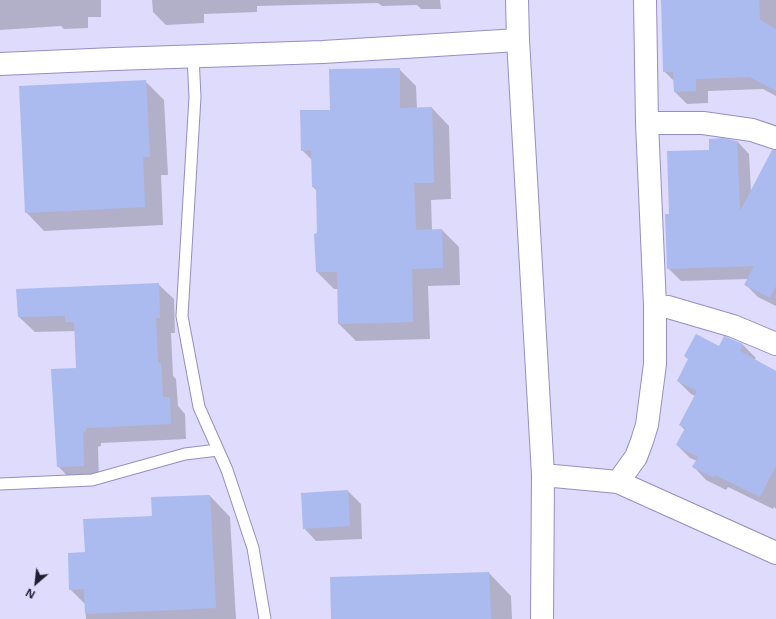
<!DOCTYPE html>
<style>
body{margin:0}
#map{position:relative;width:776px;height:619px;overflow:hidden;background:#dfdbfc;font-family:"Open Sans",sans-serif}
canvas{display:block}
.north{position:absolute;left:16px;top:563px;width:40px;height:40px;-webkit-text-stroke:3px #dfdbfc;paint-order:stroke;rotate:208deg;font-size:11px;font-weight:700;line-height:16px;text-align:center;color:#201d31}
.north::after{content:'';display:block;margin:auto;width:14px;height:18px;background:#201d31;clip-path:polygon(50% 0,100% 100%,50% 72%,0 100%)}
</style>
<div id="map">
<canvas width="776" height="619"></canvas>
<div class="north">N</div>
</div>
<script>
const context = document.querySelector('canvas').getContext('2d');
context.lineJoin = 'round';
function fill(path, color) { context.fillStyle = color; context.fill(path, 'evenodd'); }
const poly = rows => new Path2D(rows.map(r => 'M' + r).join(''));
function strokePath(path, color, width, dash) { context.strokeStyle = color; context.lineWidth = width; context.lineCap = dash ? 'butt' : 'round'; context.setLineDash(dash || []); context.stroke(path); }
fill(poly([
 [0,0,101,0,101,17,88,17,88,28,64,29,61,26,0,30],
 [152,0,440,0,441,9,421,9,417,5,382,6,378,3,257,6,257,12,204,14,204,23,166,25,153,12],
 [662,0,776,0,776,96,763,89,708,91,708,103,687,104,675,92,674,81,664,71],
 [399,69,416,86,417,109,432,108,449,126,451,199,431,200,432,230,442,230,459,247,460,285,428,286,430,339,356,341,339,324,338,289,334,289,317,272,319,234,317,191,313,187,313,161,302,150,331,111],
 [145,81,164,100,168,175,161,175,163,225,44,231,26,212],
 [737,141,749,154,751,192,776,161,776,306,758,297,746,285,749,279,681,281,668,268,670,215,710,151],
 [158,284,174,299,175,333,171,333,173,376,176,379,178,406,185,414,186,439,101,443,101,446,98,447,99,481,73,482,58,466,77,369,76,331,35,332,19,317,17,290],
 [725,338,743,345,756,358,754,360,776,371,776,509,774,507,773,509,728,487,726,490,706,480,694,467,697,461,690,458,677,445,685,430,680,425,695,396,691,394,678,381,689,360,685,356,720,348],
 [348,491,361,504,362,539,316,541,304,528],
 [210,496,230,517,236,619,86,619,85,604,70,589,86,553],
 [489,573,511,596,512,619,332,619]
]), '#0003');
fill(poly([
 [661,0,759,0,760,20,776,29,776,91,750,77,696,79,696,91,674,92,673,72,663,72],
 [400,68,400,108,432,107,434,183,414,183,416,230,442,229,443,268,412,269,413,322,338,324,337,272,316,272,314,234,317,233,316,187,312,187,311,150,301,151,300,110,330,110,329,69],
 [146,80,150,157,143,157,145,207,25,213,19,86],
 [722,138,737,141,740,211,772,150,776,150,776,286,770,298,744,285,754,266,667,269,665,214,669,214,667,151,709,150,709,139],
 [159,283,160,318,156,318,158,363,161,363,163,397,170,397,171,424,86,428,86,431,83,432,84,466,57,467,51,369,76,368,74,322,65,322,65,316,18,317,16,289],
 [696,334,719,346,724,336,743,344,740,351,776,371,776,466,760,497,715,475,714,478,692,467,698,457,676,445,685,428,679,425,697,391,677,381,688,359,684,356],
 [348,490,350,526,303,529,301,493],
 [210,495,216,608,85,614,84,589,69,590,68,553,85,552,83,519,152,516,151,497],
 [489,572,491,619,331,619,330,577]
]), '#abbbef');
const lane = poly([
 [193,56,195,97,182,316,199,407,227,470,253,548,265,619],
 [0,484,92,480,185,454,218,450]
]);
const street = poly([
 [0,64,114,59,323,52,518,40],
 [647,123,703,123,752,130,776,138],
 [655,306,668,307,733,326,776,344],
 [618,482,636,457,642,441,647,425,655,364,655,306,647,123,645,0]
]);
const secondary = poly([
 [517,0,518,40,543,475,542,619],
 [543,475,618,482,776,553]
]);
strokePath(lane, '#968ec2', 13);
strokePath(street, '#968ec2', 24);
strokePath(secondary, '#968ec2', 24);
strokePath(lane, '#fff', 11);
strokePath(street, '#fff', 22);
strokePath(secondary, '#fff', 22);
</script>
